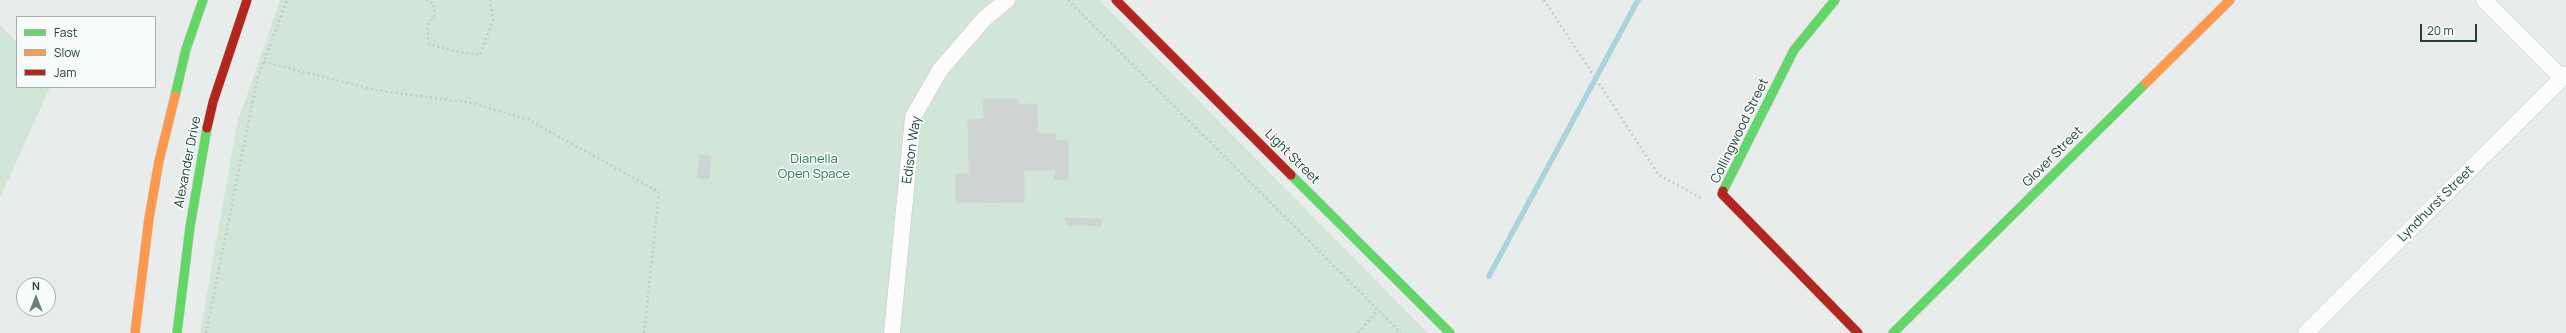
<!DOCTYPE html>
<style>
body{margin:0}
#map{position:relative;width:2566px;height:333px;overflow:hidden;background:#e8edeb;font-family:Manrope,sans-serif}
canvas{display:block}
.legend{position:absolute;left:16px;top:16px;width:140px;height:72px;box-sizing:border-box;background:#f7fbf9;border:1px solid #a3b1ad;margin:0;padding:5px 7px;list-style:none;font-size:12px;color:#24423a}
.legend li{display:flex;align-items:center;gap:8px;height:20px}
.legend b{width:20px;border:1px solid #a3b1ad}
.north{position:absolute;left:16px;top:277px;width:40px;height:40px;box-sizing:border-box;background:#f7fbf9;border:1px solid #a3b1ad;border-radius:50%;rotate:0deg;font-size:11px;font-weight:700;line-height:16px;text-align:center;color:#24423a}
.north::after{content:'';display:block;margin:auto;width:14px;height:18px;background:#697e78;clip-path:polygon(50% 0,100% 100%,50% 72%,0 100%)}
.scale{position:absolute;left:2420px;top:24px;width:57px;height:18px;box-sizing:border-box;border:2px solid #24423a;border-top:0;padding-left:5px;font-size:12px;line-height:14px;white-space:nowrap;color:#24423a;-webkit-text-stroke:3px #f7fbf9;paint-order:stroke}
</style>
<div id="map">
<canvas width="2566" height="333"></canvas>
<ul class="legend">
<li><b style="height:5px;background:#63d668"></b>Fast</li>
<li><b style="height:5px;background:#ff974d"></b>Slow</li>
<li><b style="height:5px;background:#b3261e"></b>Jam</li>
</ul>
<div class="north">N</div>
<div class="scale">20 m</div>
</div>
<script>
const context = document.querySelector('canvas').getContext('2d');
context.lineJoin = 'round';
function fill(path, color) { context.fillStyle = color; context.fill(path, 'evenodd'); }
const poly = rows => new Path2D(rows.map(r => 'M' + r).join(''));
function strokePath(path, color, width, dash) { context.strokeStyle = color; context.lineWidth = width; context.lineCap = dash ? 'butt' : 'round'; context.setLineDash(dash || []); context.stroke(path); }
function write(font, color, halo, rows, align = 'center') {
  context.font = font + ' Manrope,sans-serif'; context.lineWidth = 3; context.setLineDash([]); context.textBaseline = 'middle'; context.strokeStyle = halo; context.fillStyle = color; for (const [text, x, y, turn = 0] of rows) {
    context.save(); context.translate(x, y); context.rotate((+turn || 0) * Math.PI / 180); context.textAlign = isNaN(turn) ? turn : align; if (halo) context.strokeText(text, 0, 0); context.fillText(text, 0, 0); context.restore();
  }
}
fill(poly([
 [280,0,1099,0,1428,333,200,333,237,124],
 [0,25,17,42,17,87,50,87,0,198]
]), '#d1e6d8');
strokePath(poly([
 [1489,276,1638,0]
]), '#a9d4db', 5.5);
const building = poly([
 [983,99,1018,99,1018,104,1037,104,1038,134,1056,134,1056,140,1068,140,1068,180,1055,180,1055,170,1024,170,1024,202,956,203,956,174,969,174,968,120,984,119,983,99],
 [700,155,711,156,709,179,697,178,700,155],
 [1066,218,1101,219,1102,226,1066,225,1066,218]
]);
fill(building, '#cfd4d2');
strokePath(building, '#d1d6d4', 1);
const street = poly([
 [2484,0,2562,78],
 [892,333,913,117,940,70,984,19,1007,0],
 [2306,333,2566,74]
]);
const fast = poly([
 [175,96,186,49,203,0],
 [1291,175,1450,333],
 [1723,191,1794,50,1835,0],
 [177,333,190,227,207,128],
 [1893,333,2146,83]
]);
const slow = poly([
 [2146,83,2230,0],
 [135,333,149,218,159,161,175,96]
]);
const jam = poly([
 [1116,0,1291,175],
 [207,128,213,102,247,0],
 [1723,191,1722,194,1858,333]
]);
strokePath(street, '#c5cac8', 17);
strokePath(fast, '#c3cbc8', 10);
strokePath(slow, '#c3cbc8', 10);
strokePath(jam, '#c3cbc8', 10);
strokePath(poly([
 [426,0,433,3,435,15,427,26,429,44,455,51,480,55,493,20,490,0],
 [1068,0,1401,333],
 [1544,0,1659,175,1703,199],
 [264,62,376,90,472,103,529,120,659,192,644,333],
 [206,333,257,80,287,0],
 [1358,333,1378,310]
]), '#c3ccca', 2.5, [2, 3]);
strokePath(street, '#fcfcfc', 16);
strokePath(fast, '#63d668', 9);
strokePath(slow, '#ff974d', 9);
strokePath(jam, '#b3261e', 9);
write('13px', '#24423a', '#f7fbf9', [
 ["Collingwood Street",1740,131,-64],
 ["Edison Way",912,150,-82],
 ["Light Street",1292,157,45],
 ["Glover Street",2053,157,-45],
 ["Alexander Drive",188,162,-79],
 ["Lyndhurst Street",2436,204,-45]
]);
write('13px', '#2d7a4b', '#f7fbf9', [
 ["Dianella",814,159],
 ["Open Space",814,174]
]);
</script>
